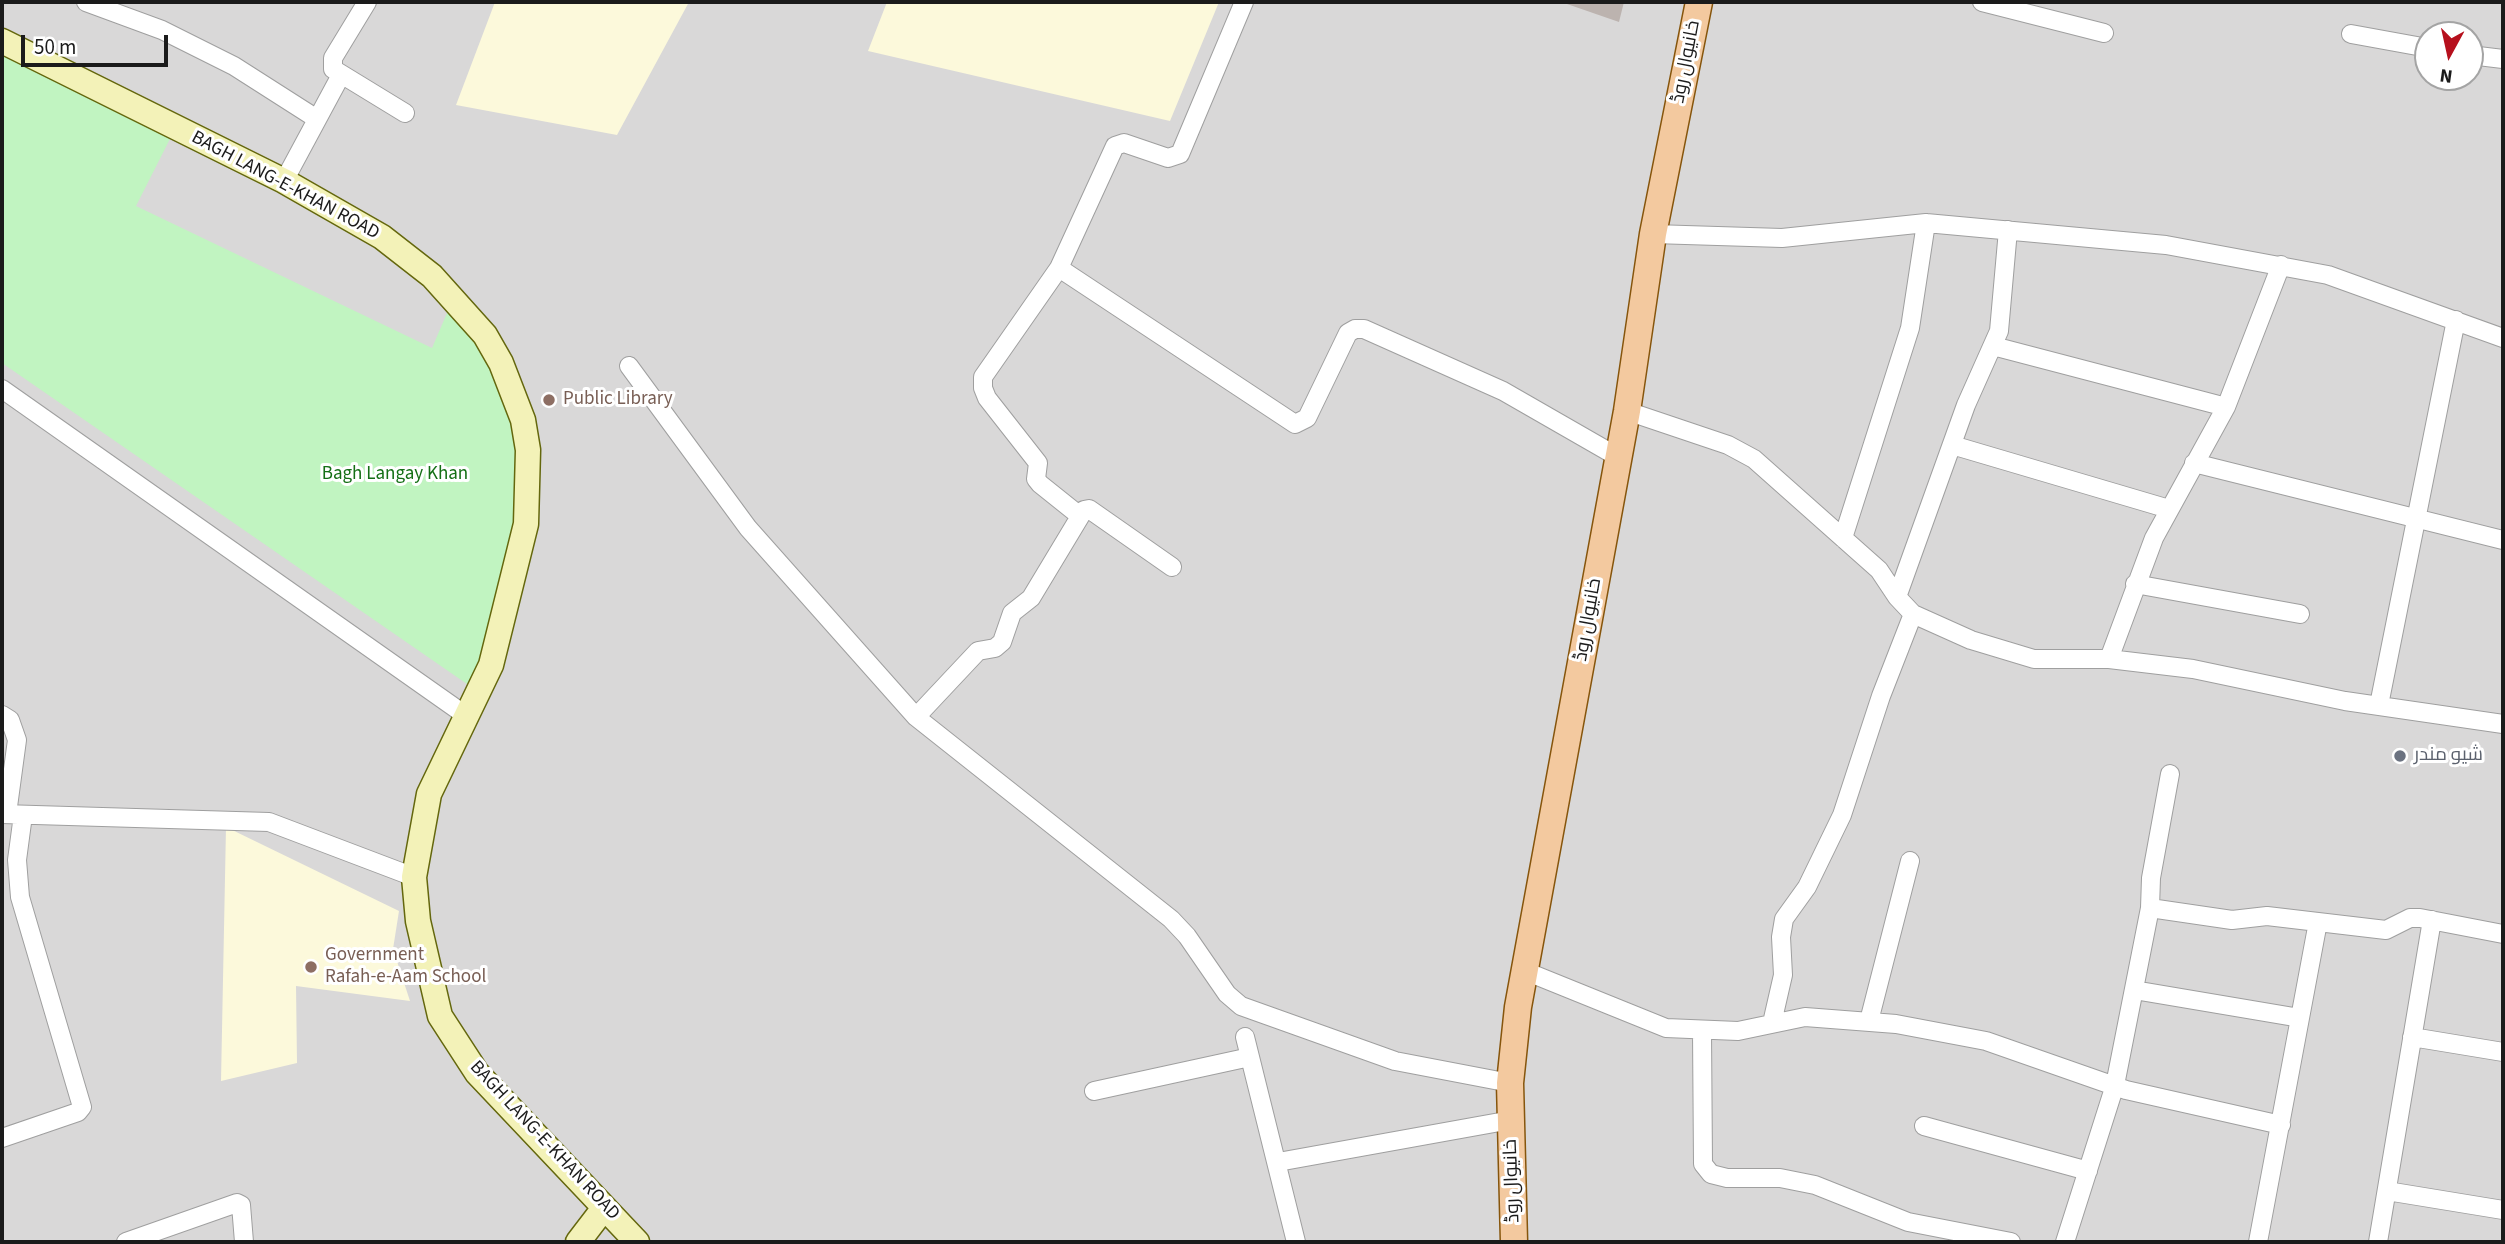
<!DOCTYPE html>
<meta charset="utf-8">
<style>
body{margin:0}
#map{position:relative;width:2505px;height:1244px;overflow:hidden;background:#ece8e2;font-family:"Source Sans 3",sans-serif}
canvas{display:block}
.frame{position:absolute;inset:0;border:4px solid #1b1b1b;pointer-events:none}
.north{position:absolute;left:2414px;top:21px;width:70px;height:70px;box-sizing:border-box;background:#fff;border:2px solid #a4a4a4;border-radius:50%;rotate:188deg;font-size:19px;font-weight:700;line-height:28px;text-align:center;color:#1b1b1b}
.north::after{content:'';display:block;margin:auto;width:24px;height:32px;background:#b6101d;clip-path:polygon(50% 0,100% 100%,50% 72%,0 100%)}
.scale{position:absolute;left:21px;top:35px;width:147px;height:32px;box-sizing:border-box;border:4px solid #1b1b1b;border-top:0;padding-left:9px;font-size:21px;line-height:24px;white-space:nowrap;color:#1b1b1b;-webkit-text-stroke:5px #fff;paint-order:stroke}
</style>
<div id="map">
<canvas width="2505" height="1244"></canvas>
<div class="frame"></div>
<div class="north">N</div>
<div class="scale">50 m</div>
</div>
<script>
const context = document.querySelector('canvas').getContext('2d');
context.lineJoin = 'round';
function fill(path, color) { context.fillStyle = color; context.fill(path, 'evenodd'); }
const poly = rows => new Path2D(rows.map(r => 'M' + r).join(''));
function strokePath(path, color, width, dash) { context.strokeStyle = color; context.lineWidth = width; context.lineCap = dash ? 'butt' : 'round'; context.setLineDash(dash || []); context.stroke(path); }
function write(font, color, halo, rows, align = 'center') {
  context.font = font + ' "Source Sans 3",Cairo,sans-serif'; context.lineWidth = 6; context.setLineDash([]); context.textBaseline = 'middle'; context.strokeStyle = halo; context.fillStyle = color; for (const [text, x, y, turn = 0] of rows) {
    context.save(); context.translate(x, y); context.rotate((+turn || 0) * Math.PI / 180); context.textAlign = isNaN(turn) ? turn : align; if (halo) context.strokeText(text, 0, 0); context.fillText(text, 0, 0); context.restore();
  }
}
fill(poly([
 [2,2,2503,2,2503,1242,2,1242],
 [2428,35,2470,35,2470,77,2428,77]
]), '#d9d8d8');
fill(poly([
 [495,2,689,2,617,135,456,105],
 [887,2,1219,2,1170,121,868,51],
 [226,827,399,911,393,949,410,1001,296,986,297,1063,221,1081]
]), '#fcf9db');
fill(poly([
 [2,41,176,127,136,206,432,348,453,299,485,335,528,450,480,693,2,363]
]), '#c1f4c1');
fill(poly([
 [1567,2,1624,2,1619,22,1567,4]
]), '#bcb3af');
const street = poly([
 [86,2,162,30,234,66,317,119],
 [367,2,333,58,333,69,405,113],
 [1982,2,2104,33],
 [2351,34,2428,48],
 [2470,55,2503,59],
 [284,181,341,75],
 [1653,234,1782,238,1926,223,2166,245,2328,275,2503,338],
 [1059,268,1295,424,1307,418,1348,333,1355,329,1364,329,1503,391,1618,457],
 [1993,346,2226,407],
 [629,366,748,528,916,717,1171,919,1187,936,1227,994,1241,1006,1395,1061,1510,1083],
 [2,389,468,717],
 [1627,411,1728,445,1754,459,1879,570,1897,597,1913,614,1971,640,2034,659,2109,659,2193,669,2345,701,2503,724],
 [1952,445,2169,509],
 [2194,463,2503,540],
 [1080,516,1040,484,1036,479,1038,463,987,398,983,388,983,377,1059,268,1115,146,1124,143,1168,158,1180,154,1244,2],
 [1843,538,1910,328,1926,223],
 [2135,584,2300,614],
 [1897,597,1966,405,1999,331,2008,230],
 [2109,659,2154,538,2226,407,2281,265],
 [2379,705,2456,320],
 [2,715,10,720,17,740,7,814],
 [916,717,978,651,995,648,1002,642,1012,613,1031,598,1084,510,1089,509,1172,567],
 [2,814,269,822,414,877],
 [2150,908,2232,920,2267,916,2386,930,2410,918,2420,918,2503,934],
 [1525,971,1666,1028,1738,1031,1805,1017,1896,1024,1986,1041,2126,1090,2281,1125],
 [2134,990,2300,1018],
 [1869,1021,1910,861],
 [1772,1023,1783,975,1781,937,1784,919,1807,887,1842,815,1881,696,1913,614],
 [1702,1032,1703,1164,1711,1174,1727,1178,1780,1178,1815,1185,1908,1222,2011,1242],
 [1245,1037,1296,1242],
 [2412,1037,2503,1052],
 [1094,1091,1250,1057],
 [1924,1126,2088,1171],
 [2,1138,78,1112,82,1107,20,897,17,860,23,815],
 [1278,1162,1511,1120],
 [2387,1191,2503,1210],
 [126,1242,237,1203,241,1205,244,1242],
 [2065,1242,2115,1085,2150,908,2151,878,2170,774],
 [2258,1242,2318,922],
 [2378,1242,2432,920]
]);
const secondary = poly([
 [2,41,284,181,382,237,432,276,485,335,501,363,523,420,528,450,526,524,491,665,429,794,414,877,418,921,440,1016,477,1073,637,1242],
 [578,1242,604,1208]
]);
const primary = poly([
 [1514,1242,1510,1083,1518,1007,1627,411,1653,234,1699,2]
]);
strokePath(street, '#9f9f9f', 20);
strokePath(secondary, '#64670d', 27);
strokePath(primary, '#86550c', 29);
strokePath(street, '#fff', 18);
strokePath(secondary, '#f3f2b8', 24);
strokePath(primary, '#f3c99f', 26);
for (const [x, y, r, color] of [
 [549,400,7,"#8d6e63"],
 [2400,756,7,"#6b7280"],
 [311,967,7,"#8d6e63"]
]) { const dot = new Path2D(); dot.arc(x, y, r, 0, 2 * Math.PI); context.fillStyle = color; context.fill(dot); strokePath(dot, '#fff', 2.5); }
write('19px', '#1b1b1b', '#fff', [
 ["خانیوال روڈ",1687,62,-79],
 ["BAGH LANG-E-KHAN ROAD",285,186,28],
 ["خانیوال روڈ",1589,620,-80],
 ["BAGH LANG-E-KHAN ROAD",544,1141,47],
 ["خانیوال روڈ",1513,1181,-92]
]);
write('19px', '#785e54', '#fff', [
 ["Public Library",563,400],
 ["Government",325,956],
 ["Rafah-e-Aam School",325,978]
], 'left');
write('19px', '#146f15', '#fff', [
 ["Bagh Langay Khan",395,475]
]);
write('19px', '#5b616d', '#fff', [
 ["شیو مندر",2414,756]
], 'left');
</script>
